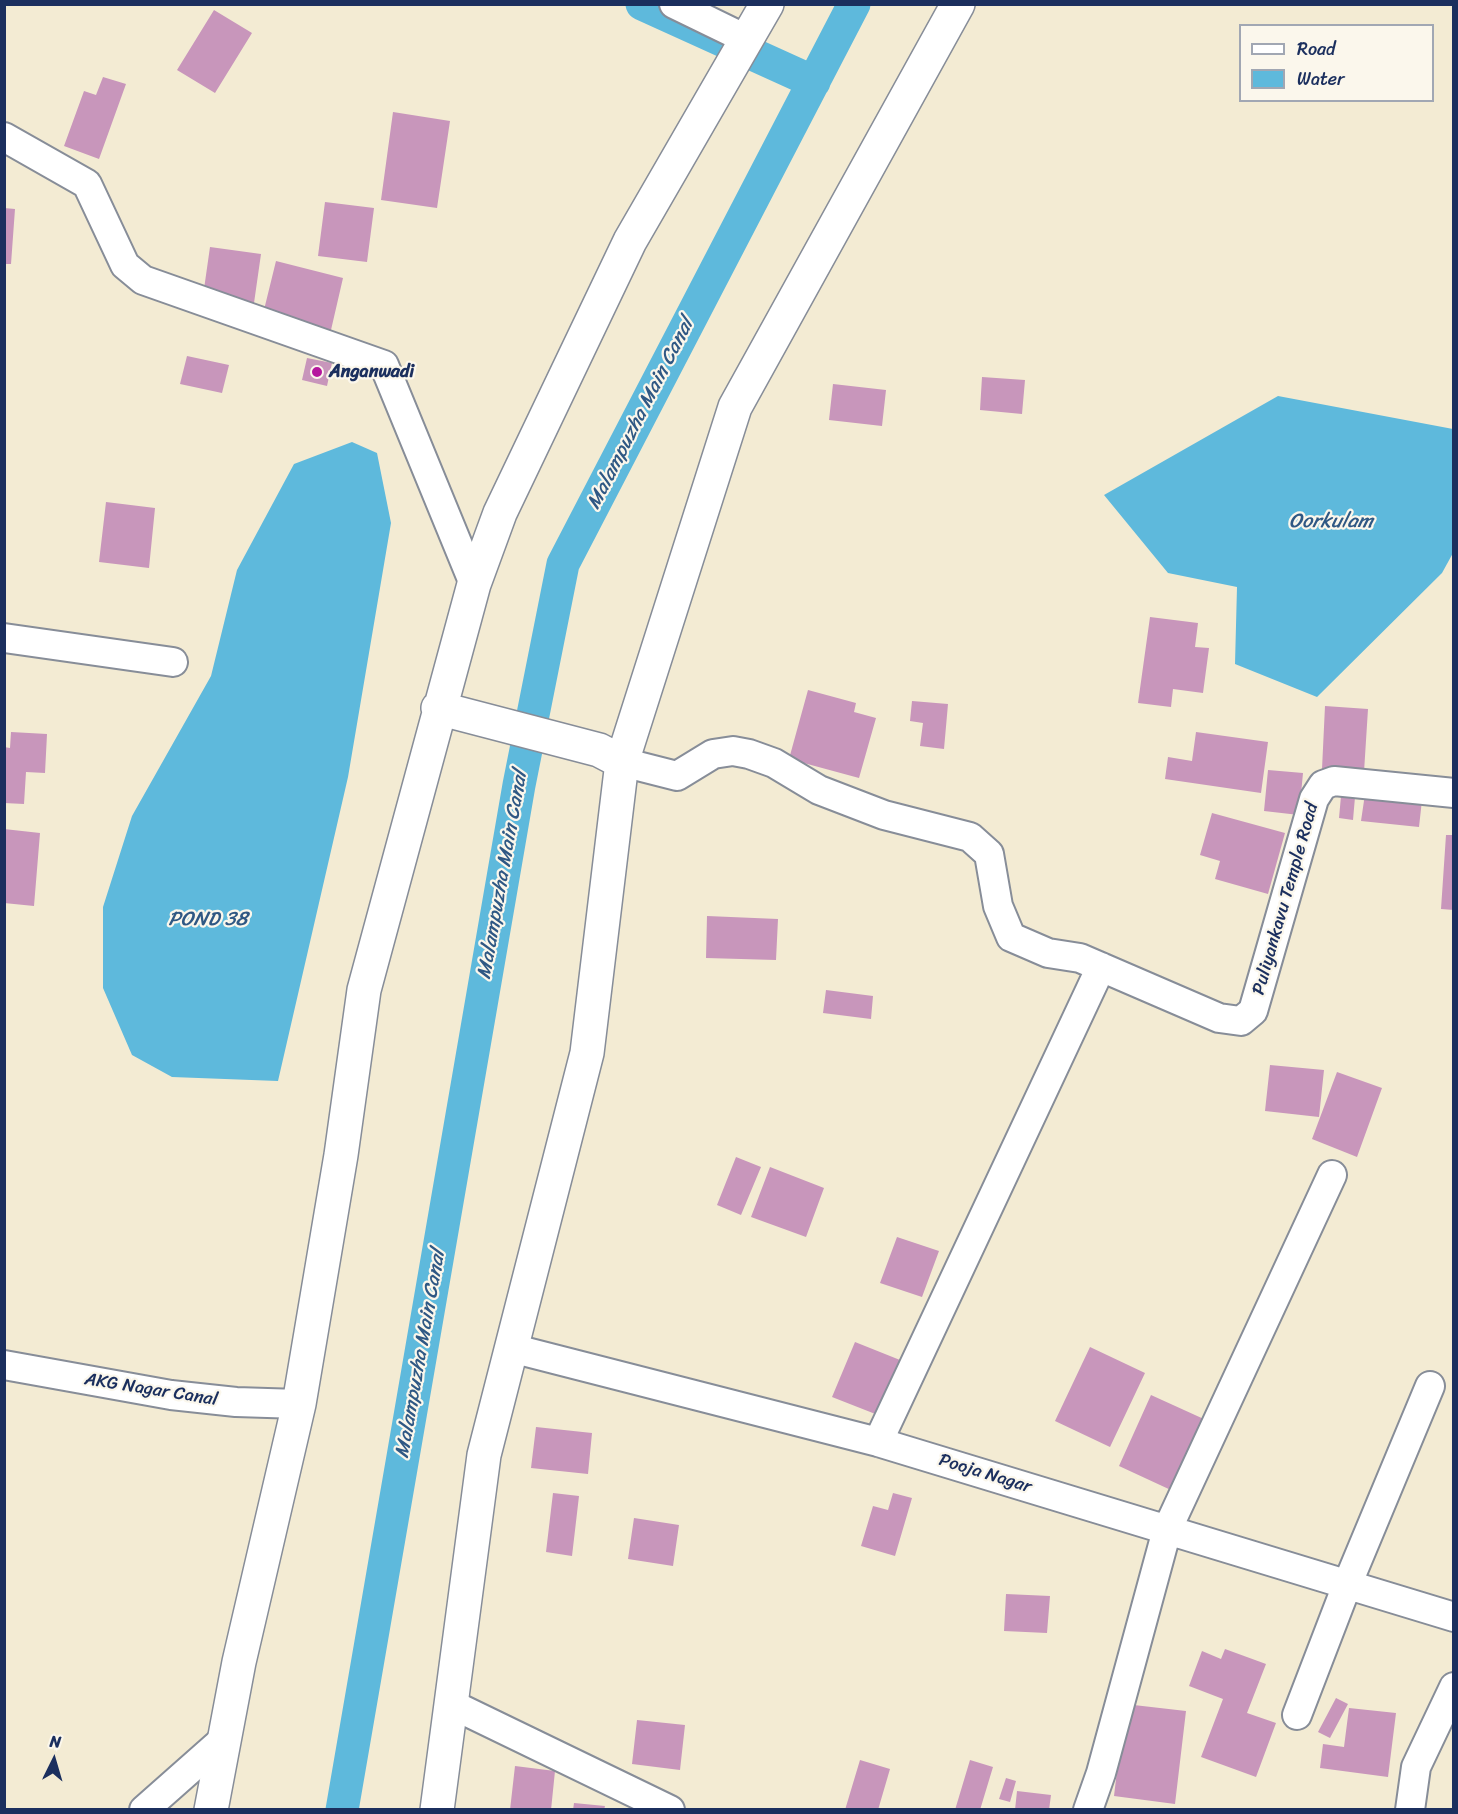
<!DOCTYPE html>
<style>
body{margin:0}
#map{position:relative;width:1458px;height:1814px;overflow:hidden;background:#f3ebd3;font-family:Sriracha,sans-serif}
canvas{display:block}
.frame{position:absolute;inset:0;border:6px solid #1b2f5e;pointer-events:none}
.legend{position:absolute;left:1239px;top:24px;width:195px;height:78px;box-sizing:border-box;background:#fbf7ec;border:2px solid #a1a7b3;margin:0;padding:8px 10px;list-style:none;font-size:18px;color:#1b2f5e}
.legend li{display:flex;align-items:center;gap:12px;height:30px}
.legend b{width:30px;border:2px solid #a1a7b3}
.north{position:absolute;left:24px;top:1730px;width:60px;height:60px;-webkit-text-stroke:4px #fbf7ec;paint-order:stroke;rotate:5deg;font-size:16px;font-weight:700;line-height:24px;text-align:center;color:#1b2f5e}
.north::after{content:'';display:block;margin:auto;width:21px;height:27px;background:#1b2f5e;clip-path:polygon(50% 0,100% 100%,50% 72%,0 100%)}
</style>
<div id="map">
<canvas width="1458" height="1814"></canvas>
<div class="frame"></div>
<ul class="legend">
<li><b style="height:8px;background:#fff"></b>Road</li>
<li><b style="height:16px;background:#5eb9dc"></b>Water</li>
</ul>
<div class="north">N</div>
</div>
<script>
const context = document.querySelector('canvas').getContext('2d');
context.lineJoin = 'round';
function fill(path, color) { context.fillStyle = color; context.fill(path, 'evenodd'); }
const poly = rows => new Path2D(rows.map(r => 'M' + r).join(''));
function strokePath(path, color, width, dash) { context.strokeStyle = color; context.lineWidth = width; context.lineCap = dash ? 'butt' : 'round'; context.setLineDash(dash || []); context.stroke(path); }
function write(font, color, halo, rows, align = 'center') {
  context.font = font + ' Sriracha,sans-serif'; context.lineWidth = 4.5; context.setLineDash([]); context.textBaseline = 'middle'; context.strokeStyle = halo; context.fillStyle = color; for (const [text, x, y, turn = 0] of rows) {
    context.save(); context.translate(x, y); context.rotate((+turn || 0) * Math.PI / 180); context.textAlign = isNaN(turn) ? turn : align; if (halo) context.strokeText(text, 0, 0); context.fillText(text, 0, 0); context.restore();
  }
}
fill(poly([
 [1278,396,1453,429,1453,553,1442,573,1317,697,1235,664,1237,587,1168,573,1104,495],
 [352,442,377,453,391,523,348,777,278,1081,172,1077,132,1055,103,988,103,907,132,816,211,676,237,570,294,464]
]), '#5eb9dc');
strokePath(poly([
 [642,4,814,82],
 [342,1810,519,785,563,564,854,4]
]), '#5eb9dc', 33);
fill(poly([
 [214,10,252,33,215,93,177,70],
 [103,77,126,84,99,159,64,146,84,91,96,95],
 [393,112,450,121,437,208,381,200],
 [325,202,374,208,367,262,318,256],
 [4,208,15,209,11,264,4,264],
 [210,247,261,254,254,303,203,296],
 [276,261,343,278,331,330,263,314],
 [187,356,229,365,222,393,180,384],
 [307,358,332,363,327,386,302,380],
 [982,377,1025,380,1022,414,980,410],
 [833,384,886,390,882,426,829,420],
 [106,502,155,508,149,568,99,562],
 [1150,617,1198,623,1195,647,1209,648,1203,693,1173,689,1171,707,1138,703],
 [808,690,856,703,854,712,876,718,859,778,789,759],
 [912,701,948,704,944,749,920,746,923,723,910,721],
 [1325,706,1368,709,1364,772,1322,769],
 [11,732,47,734,45,773,26,772,24,804,4,803,4,747,10,748],
 [1196,732,1268,742,1261,793,1165,779,1168,757,1192,761],
 [1268,770,1303,773,1299,815,1264,811],
 [1365,794,1422,800,1419,827,1361,821],
 [1341,796,1355,797,1353,820,1339,818],
 [1212,813,1285,833,1268,894,1215,879,1220,861,1200,855],
 [4,829,40,833,34,906,4,903],
 [1446,835,1454,835,1454,910,1441,909],
 [707,916,778,919,776,960,706,958],
 [826,990,873,996,871,1019,823,1013],
 [1270,1065,1324,1070,1319,1117,1265,1111],
 [1337,1072,1382,1088,1357,1157,1312,1139],
 [736,1157,761,1167,741,1215,717,1205],
 [770,1167,824,1188,806,1237,751,1217],
 [897,1237,939,1251,922,1297,880,1283],
 [855,1342,905,1362,883,1417,832,1397],
 [1090,1347,1145,1373,1110,1447,1055,1421],
 [1151,1395,1206,1420,1173,1491,1119,1466],
 [536,1427,592,1433,588,1474,531,1468],
 [553,1493,579,1496,572,1556,546,1552],
 [893,1493,912,1498,895,1556,861,1546,873,1506,888,1510],
 [634,1518,679,1525,673,1566,628,1559],
 [1006,1594,1050,1596,1047,1633,1004,1631],
 [1225,1649,1266,1664,1247,1713,1276,1723,1256,1777,1201,1757,1223,1699,1189,1686,1202,1651,1221,1659],
 [1336,1698,1348,1704,1330,1738,1318,1732],
 [1125,1704,1186,1711,1175,1804,1114,1796],
 [1349,1708,1396,1713,1388,1777,1320,1768,1323,1744,1344,1747],
 [637,1720,685,1725,680,1770,632,1764],
 [860,1760,890,1769,878,1810,845,1810],
 [970,1760,993,1767,980,1810,955,1810],
 [515,1766,555,1771,551,1810,510,1810],
 [1006,1778,1016,1781,1010,1802,999,1799],
 [1017,1791,1051,1795,1049,1810,1015,1810],
 [574,1803,605,1806,604,1810,573,1810]
]), '#c896bb');
const minor = poly([
 [674,4,746,39],
 [4,137,87,184,125,265,143,280,384,365,474,584],
 [4,638,173,662],
 [622,762,677,776,713,754,733,751,749,754,774,763,819,790,884,815,970,837,989,854,998,906,1011,937,1048,953,1080,958,1219,1018,1241,1021,1253,1011,1314,799,1323,785,1334,781,1454,793],
 [511,1348,878,1442,1454,1617],
 [4,1365,171,1395,236,1402,299,1404],
 [878,1442,1101,967],
 [451,1704,670,1810],
 [1297,1715,1347,1585,1430,1386],
 [144,1810,222,1741],
 [1088,1810,1101,1773,1167,1530,1332,1175],
 [1410,1810,1416,1767,1454,1687]
]);
const tertiary = poly([
 [438,708,599,750,622,762],
 [211,1810,239,1662,299,1404,341,1155,364,990,474,584,500,513,630,241,767,4],
 [437,1810,484,1455,587,1053,622,762,735,407,958,4]
]);
strokePath(minor, '#878d98', 32);
strokePath(tertiary, '#878d98', 36);
strokePath(minor, '#fff', 28);
strokePath(tertiary, '#fff', 33);
for (const [x, y, r, color] of [
 [317,372,6,"#b5179e"]
]) { const dot = new Path2D(); dot.arc(x, y, r, 0, 2 * Math.PI); context.fillStyle = color; context.fill(dot); strokePath(dot, '#fbf7ec', 2); }
write('bold 18px', '#1b2f5e', '#fbf7ec', [
 ["Anganwadi",329,372]
], 'left');
write('18px', '#1b2f5e', '#fbf7ec', [
 ["Puliyankavu Temple Road",1286,899,-74],
 ["AKG Nagar Canal",151,1390,9],
 ["Pooja Nagar",985,1474,17]
]);
write('italic 20px', '#2f5884', '#fbf7ec', [
 ["Malampuzha Main Canal",641,414,-63],
 ["Oorkulam",1331,522],
 ["Malampuzha Main Canal",503,875,-80],
 ["POND 38",208,920],
 ["Malampuzha Main Canal",421,1354,-80]
]);
</script>
